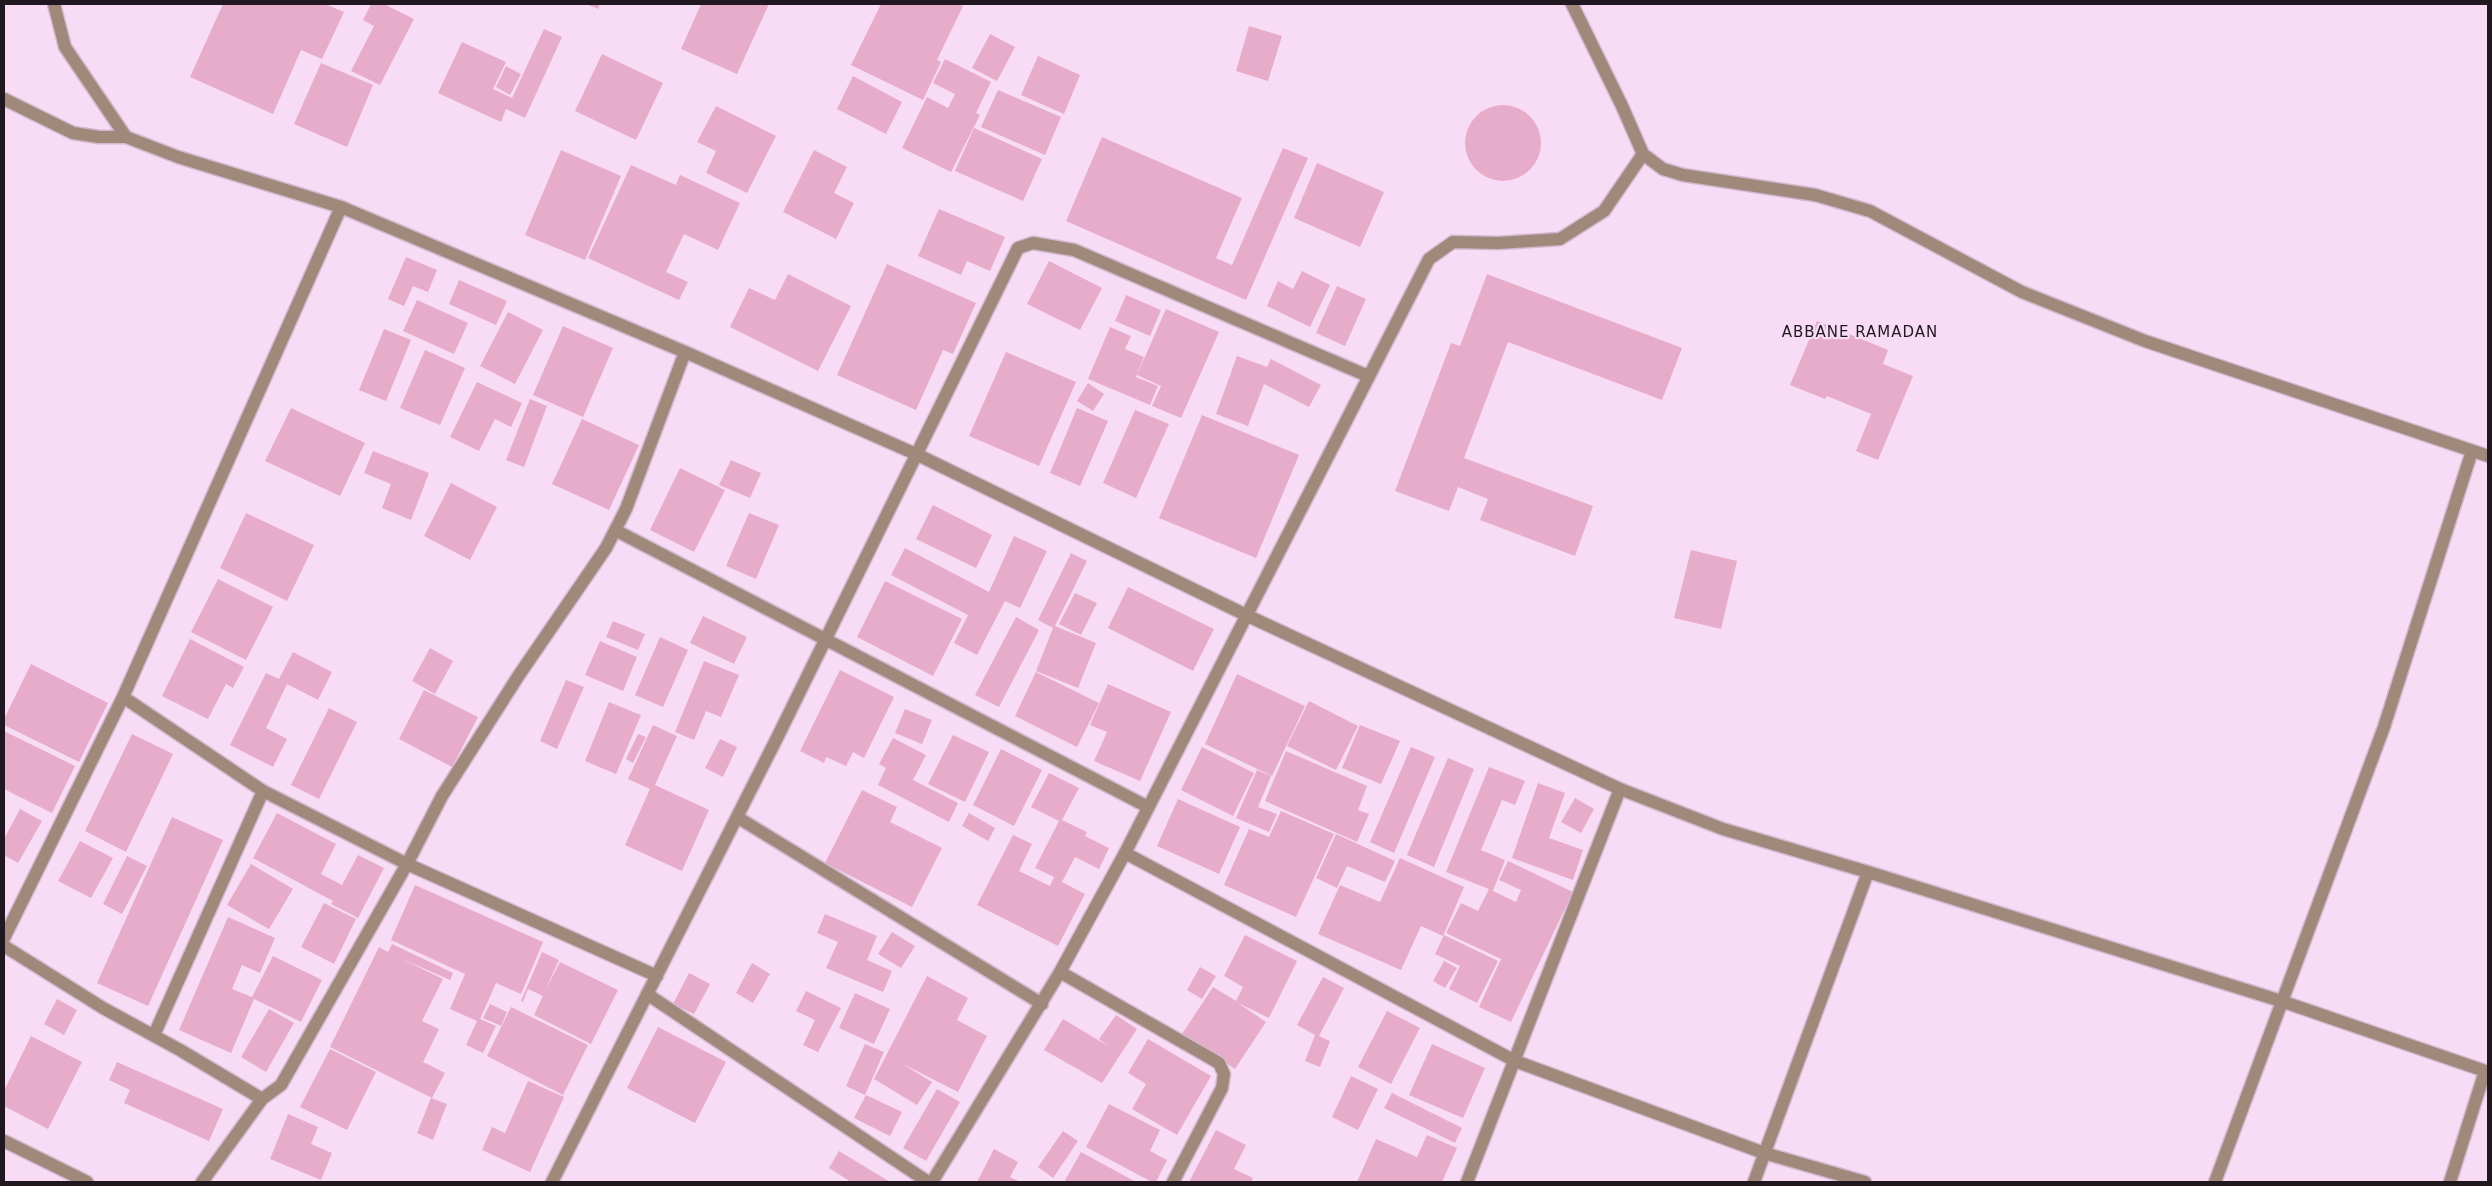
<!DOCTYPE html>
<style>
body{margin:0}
#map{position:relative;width:2492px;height:1186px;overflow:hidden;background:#f8dcf5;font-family:"DejaVu Sans",sans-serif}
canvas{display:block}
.frame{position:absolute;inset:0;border:5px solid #211720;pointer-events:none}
</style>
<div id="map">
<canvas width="2492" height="1186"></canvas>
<div class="frame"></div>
</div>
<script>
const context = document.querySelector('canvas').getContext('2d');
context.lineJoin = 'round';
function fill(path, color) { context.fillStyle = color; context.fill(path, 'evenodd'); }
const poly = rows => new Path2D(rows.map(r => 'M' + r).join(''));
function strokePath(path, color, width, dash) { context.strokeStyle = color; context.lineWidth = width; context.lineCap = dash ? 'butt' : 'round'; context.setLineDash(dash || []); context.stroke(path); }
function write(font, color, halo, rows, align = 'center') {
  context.font = font + ' "DejaVu Sans",sans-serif'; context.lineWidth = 4.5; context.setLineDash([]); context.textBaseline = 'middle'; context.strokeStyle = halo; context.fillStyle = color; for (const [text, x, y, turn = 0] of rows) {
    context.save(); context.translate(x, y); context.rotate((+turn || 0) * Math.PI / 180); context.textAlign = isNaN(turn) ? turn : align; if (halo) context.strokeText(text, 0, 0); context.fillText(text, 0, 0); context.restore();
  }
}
fill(poly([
 [223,4,325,4,344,12,322,59,301,50,273,114,190,77],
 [371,4,384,4,414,19,380,85,351,71,374,26,363,20],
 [586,4,600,4,598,9],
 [701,4,769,4,737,74,681,49],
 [881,4,959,4,963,6,937,60,941,62,923,100,851,65],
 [1249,26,1282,36,1268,81,1236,71],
 [544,29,562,37,525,118,506,109,501,122,438,93,462,42,506,62,493,89,512,98],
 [990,34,1015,47,997,81,972,68],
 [602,54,663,83,636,140,575,111],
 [1038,56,1080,75,1064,114,1021,95],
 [945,59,991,82,976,113,980,115,951,172,902,148,927,97,948,108,955,94,933,83],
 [321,63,373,85,347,147,294,124],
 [506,66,521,74,510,95,496,87],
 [853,76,902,102,886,134,837,109],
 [998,90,1061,117,1045,155,981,127],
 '1465 143a38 38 0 1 1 76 0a38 38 0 1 1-76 0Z',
 [716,106,776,136,747,193,706,173,716,151,697,142],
 [974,128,1042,159,1023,201,955,171],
 [1102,137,1242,198,1216,258,1232,265,1283,148,1308,158,1246,300,1066,221],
 [561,150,621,176,585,260,525,235],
 [814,150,847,167,834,193,854,203,836,239,783,212],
 [1317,163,1384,192,1360,247,1294,218],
 [631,165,676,185,680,175,740,203,718,250,684,234,666,272,688,282,679,300,588,258],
 [939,209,1005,237,990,271,967,261,961,275,918,256],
 [406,257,437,270,428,292,413,286,404,306,388,299],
 [1049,261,1102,288,1080,330,1027,304],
 [887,264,976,303,953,354,943,350,916,410,837,375],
 [1302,271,1330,285,1310,327,1267,306,1278,281,1293,289],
 [788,274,851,306,818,371,730,327,749,288,775,300],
 [1487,274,1682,348,1662,400,1508,342,1464,458,1593,506,1575,556,1480,520,1488,499,1458,487,1449,511,1395,491,1451,343,1460,346],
 [459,280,507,301,496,325,449,304],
 [1337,286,1366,299,1345,346,1316,333],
 [1126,295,1161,310,1150,336,1115,321],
 [417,300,468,323,454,354,403,331],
 [1166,309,1219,332,1181,418,1152,406,1161,386,1137,375],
 [508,312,543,330,515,384,480,366],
 [1817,321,1888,350,1883,364,1913,376,1878,460,1856,451,1871,414,1827,396,1825,399,1790,385],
 [563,326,613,348,583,417,533,395],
 [1110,327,1131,336,1125,349,1144,357,1136,377,1158,386,1150,405,1088,379],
 [384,329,411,340,386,401,359,390],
 [425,350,465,368,440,425,400,408],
 [1006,352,1076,382,1039,466,969,436],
 [1237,356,1267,367,1271,359,1321,385,1309,407,1264,384,1248,426,1216,414],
 [477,382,522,403,511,427,495,419,479,451,450,437],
 [1088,383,1104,394,1093,411,1077,401],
 [530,399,547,406,524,467,506,460],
 [291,408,365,443,340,496,265,461],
 [1077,408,1108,421,1080,486,1050,473],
 [1135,410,1169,424,1136,498,1103,483],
 [1202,415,1299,455,1256,558,1159,518],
 [582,419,639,445,609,510,552,484],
 [373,451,429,473,411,520,382,508,391,484,364,473],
 [731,460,761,473,750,498,719,485],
 [680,468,725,490,694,552,650,530],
 [451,483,497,507,470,560,424,536],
 [933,505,992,535,976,568,916,539],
 [246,513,314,545,287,601,220,568],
 [749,513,779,525,756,579,726,566],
 [1014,536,1047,551,1020,608,1005,601,977,655,954,643,968,615,891,575,905,548,989,592],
 [1691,550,1737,561,1721,629,1674,618],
 [1071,553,1087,561,1055,626,1096,643,1078,688,1036,671,1053,628,1038,620],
 [218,579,273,607,246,660,191,632],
 [885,581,962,619,933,676,857,637],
 [1128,587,1214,629,1193,671,1108,628],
 [1075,593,1097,603,1081,635,1059,624],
 [703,616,747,637,734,664,690,643],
 [1016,617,1039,630,999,707,975,695],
 [613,621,645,634,638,650,606,637],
 [660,637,688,650,663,707,635,695],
 [190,639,244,667,233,688,226,684,208,719,162,696],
 [600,641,637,657,623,691,585,675],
 [430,648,453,661,435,694,412,681],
 [293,652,332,672,318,700,287,684,266,728,287,739,273,767,230,745,266,673,279,679],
 [704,661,739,675,721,717,706,711,694,740,675,732],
 [31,664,108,703,79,762,4,725,4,719],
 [840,670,894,697,864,758,853,752,846,766,826,757,824,763,800,751],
 [1036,672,1099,703,1077,747,1015,716],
 [1237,674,1305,706,1272,776,1205,744],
 [566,680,584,687,557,749,540,741],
 [1108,684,1171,712,1140,781,1094,761,1107,732,1090,725],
 [424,690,478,717,452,767,399,739],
 [1309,701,1358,726,1336,770,1287,746],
 [609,702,641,715,616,774,585,761],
 [329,708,357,722,319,799,291,785],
 [905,709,932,720,922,744,895,733],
 [653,725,677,736,655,785,709,810,682,871,625,845,650,789,628,779],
 [1360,725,1400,741,1381,784,1342,768],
 [4,731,75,766,52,813,4,789],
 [132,734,173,754,126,852,85,831],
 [638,734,646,737,633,763,626,759],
 [953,735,989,752,965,802,928,784],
 [893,738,926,755,913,780,958,803,949,822,878,785,886,768,879,764],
 [720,739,737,747,723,777,705,768],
 [1202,747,1254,773,1233,816,1181,790],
 [1411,747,1435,757,1394,853,1370,842],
 [1001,749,1042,770,1014,826,973,805],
 [1286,751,1367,786,1358,810,1369,814,1357,842,1265,801],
 [1448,758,1474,769,1434,867,1407,855],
 [1489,767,1525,781,1515,805,1502,800,1481,850,1505,860,1493,891,1516,902,1521,890,1499,880,1508,861,1573,892,1511,1022,1479,1007,1501,959,1446,933,1461,903,1478,911,1489,889,1446,872],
 [1257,770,1271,776,1258,807,1277,814,1269,832,1236,818],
 [1049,773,1079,788,1062,820,1087,832,1085,836,1109,848,1099,869,1075,857,1062,882,1085,894,1058,946,977,905,1013,835,1032,844,1019,871,1050,886,1054,877,1035,868,1059,821,1031,807],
 [1538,783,1565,793,1549,838,1583,850,1573,880,1512,858],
 [862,790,897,807,890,822,942,848,912,907,825,863],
 [1575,798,1594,809,1581,833,1561,822],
 [1178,799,1240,827,1219,874,1157,846],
 [20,809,42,821,18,863,4,855,4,839],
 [1281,811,1334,834,1296,917,1224,885,1249,829,1269,837],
 [277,813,336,844,321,874,342,885,358,855,384,868,358,918,331,904,333,901,253,858],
 [969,813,995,828,988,841,962,826],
 [172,817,223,840,148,1006,97,983],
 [1336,834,1395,861,1385,882,1347,866,1337,888,1316,878],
 [80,841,113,858,91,898,58,881],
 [127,856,147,866,122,914,103,904],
 [1400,858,1464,887,1443,936,1421,926,1401,970,1318,934,1340,885,1380,902],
 [251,864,293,889,269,929,227,905],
 [415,885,543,942,521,994,496,983,480,1019,496,1026,483,1053,466,1045,477,1021,450,1009,465,974,391,940],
 [324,903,356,919,334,964,301,947],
 [825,914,877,936,867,960,892,971,883,992,826,968,838,942,817,933],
 [228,917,275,938,260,973,242,965,232,989,252,997,273,956,322,980,301,1022,254,999,231,1053,179,1030],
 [892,932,915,946,901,968,878,954],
 [1245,935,1297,961,1269,1018,1238,1003,1266,1022,1235,1069,1182,1034,1213,987,1236,1001,1243,987,1224,976],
 [1444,935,1498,961,1477,1003,1449,989,1460,966,1435,954],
 [392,944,453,973,450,980,400,958,443,979,422,1021,439,1029,423,1062,445,1073,432,1098,330,1047,379,947,388,952],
 [542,952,559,960,545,991,560,962,618,990,591,1044,534,1015,543,996,528,989,523,1002,521,1001],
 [1444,961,1457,968,1445,988,1433,981],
 [752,963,770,974,753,1003,736,993],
 [1200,967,1216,976,1202,999,1187,990],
 [689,973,710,984,694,1014,673,1004],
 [927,976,968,998,957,1020,987,1036,958,1092,901,1063,932,1082,917,1105,874,1079],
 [1323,977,1344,988,1319,1036,1330,1041,1320,1067,1305,1061,1315,1035,1297,1025],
 [806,991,841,1008,818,1052,803,1045,815,1020,796,1011],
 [855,993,890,1009,874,1044,839,1028],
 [57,999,77,1010,64,1035,44,1024],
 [490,1004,507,1012,501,1026,483,1018],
 [511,1007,588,1045,563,1095,487,1056],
 [269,1009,294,1023,266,1072,241,1057],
 [1387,1011,1420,1028,1391,1084,1358,1067],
 [1116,1015,1137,1029,1102,1083,1044,1050,1063,1019,1108,1046,1099,1039],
 [658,1027,726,1062,695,1123,627,1088],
 [31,1036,82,1062,48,1129,4,1106,4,1091],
 [1148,1039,1211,1076,1177,1135,1132,1109,1146,1084,1128,1073],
 [865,1044,884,1052,865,1095,846,1086],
 [1432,1044,1485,1068,1463,1118,1409,1095],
 [330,1049,376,1072,347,1130,300,1107],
 [117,1062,223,1109,209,1141,124,1103,130,1090,109,1080],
 [1351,1076,1378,1089,1358,1130,1332,1117],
 [528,1081,564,1097,530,1172,482,1150,492,1127,505,1133],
 [937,1089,960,1102,926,1161,903,1148],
 [1392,1093,1462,1128,1455,1143,1384,1108],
 [866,1095,902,1112,890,1136,854,1118],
 [431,1098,447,1104,433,1140,417,1133],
 [1109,1104,1160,1130,1150,1151,1167,1160,1156,1182,1152,1182,1086,1147],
 [288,1114,318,1127,311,1144,332,1153,321,1180,270,1159],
 [1216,1130,1246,1145,1234,1169,1253,1178,1251,1182,1189,1182],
 [1063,1131,1078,1141,1053,1178,1038,1167],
 [1427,1135,1457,1148,1442,1182,1357,1182,1376,1139,1417,1157],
 [994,1149,1018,1162,1010,1177,1020,1182,977,1182],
 [839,1151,890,1182,851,1182,829,1168],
 [1081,1152,1136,1182,1064,1182]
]), '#e7acc9');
const minor = poly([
 [54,4,65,47,126,137],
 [1572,4,1622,106,1643,154,1663,169,1683,175,1815,195,1870,211,2022,292,2145,341,2488,456],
 [4,99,73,133,99,137,126,137,178,157,341,207,123,697,4,938],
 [341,207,685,352,918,455,1248,616,1620,789,1723,829,1868,872],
 [615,530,1148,807],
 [123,697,263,791,407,864,657,976],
 [737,817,1042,1004],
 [1125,853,1515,1061,1764,1153,1865,1182],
 [4,946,103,1008,180,1050,262,1099],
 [1060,972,1219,1063,1224,1074,1222,1088,1173,1182],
 [647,994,928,1182],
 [154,1035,263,791],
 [4,1141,87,1182],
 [202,1182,262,1099,281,1085,407,864,442,796,519,675,606,548,626,509,685,352],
 [552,1182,778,736,1018,248,1033,243,1074,250,1368,376],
 [932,1182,1060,972,1125,853,1429,259,1453,242,1498,243,1560,239,1604,211,1643,154],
 [1467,1182,1620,789],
 [1754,1182,1868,872,2281,1001,2488,1072],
 [2215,1182,2384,727,2472,451],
 [2450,1182,2485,1071]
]);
strokePath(minor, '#d1b9cf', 15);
strokePath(minor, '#a0887b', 12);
context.letterSpacing = '1px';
write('15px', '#211720', '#f8dcf5', [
 ["ABBANE RAMADAN",1860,333]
]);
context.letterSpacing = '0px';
</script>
